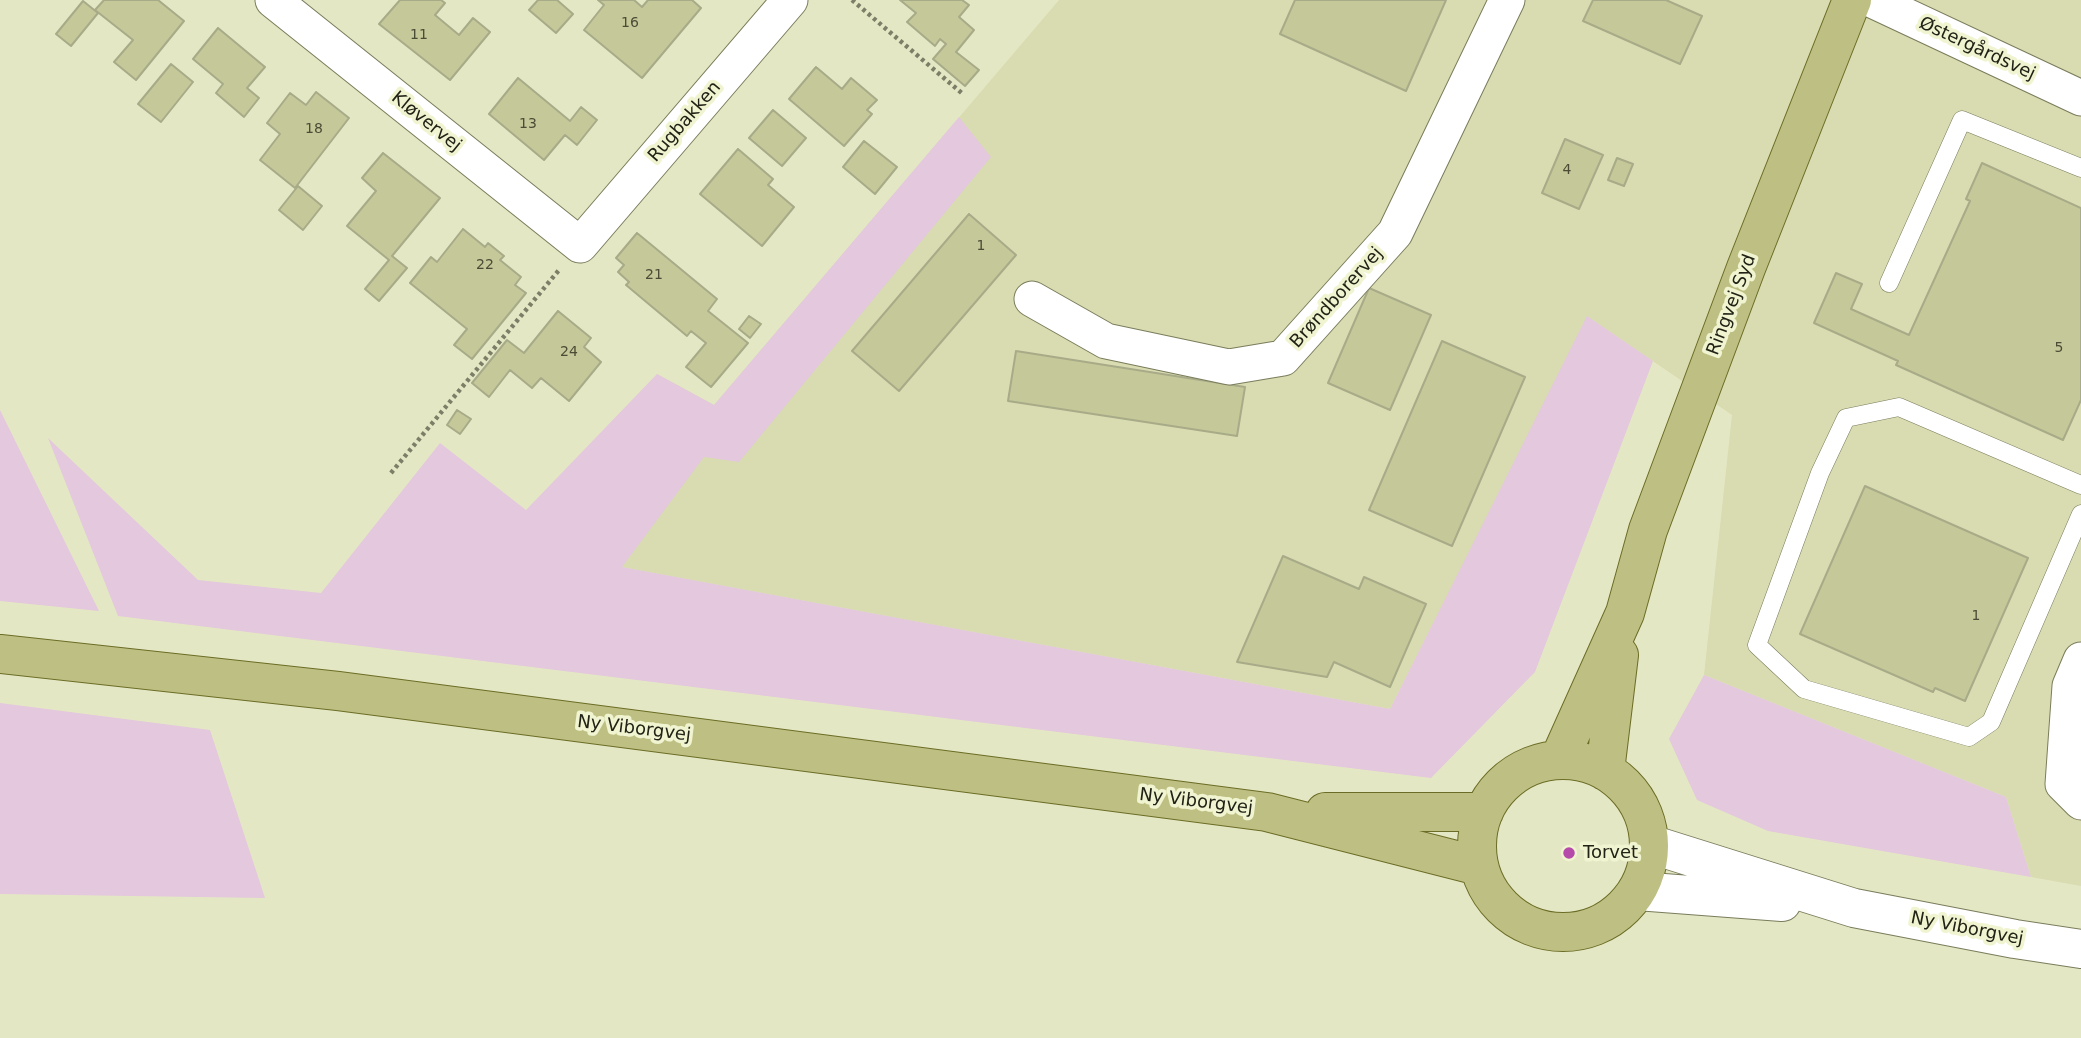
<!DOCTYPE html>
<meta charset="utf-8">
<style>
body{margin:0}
canvas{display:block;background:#e4e7c3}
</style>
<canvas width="2081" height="1038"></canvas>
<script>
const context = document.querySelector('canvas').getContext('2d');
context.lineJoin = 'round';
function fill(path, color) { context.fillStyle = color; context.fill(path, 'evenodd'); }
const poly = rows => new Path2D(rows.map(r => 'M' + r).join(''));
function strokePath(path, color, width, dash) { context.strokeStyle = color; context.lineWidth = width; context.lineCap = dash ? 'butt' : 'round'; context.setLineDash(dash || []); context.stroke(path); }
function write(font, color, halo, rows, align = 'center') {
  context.font = font + ' "DejaVu Sans",sans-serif'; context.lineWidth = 7; context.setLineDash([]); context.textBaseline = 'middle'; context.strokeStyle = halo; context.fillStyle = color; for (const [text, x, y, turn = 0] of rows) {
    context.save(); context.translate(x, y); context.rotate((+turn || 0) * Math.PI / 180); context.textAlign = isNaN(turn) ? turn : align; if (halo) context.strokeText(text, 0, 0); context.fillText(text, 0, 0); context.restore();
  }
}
fill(poly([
 [1059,0,2081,0,2081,886,2031,877,2006,797,1704,675,1732,415,1588,317,1390,709,621,567,657,374,714,405]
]), '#d9dcb1');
fill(poly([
 [959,117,991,157,739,462,704,457,622,567,1390,709,1587,316,1653,361,1535,672,1431,778,118,616,48,438,198,580,321,593,440,443,526,510,657,374,714,405],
 [0,410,99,611,0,601],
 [1704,675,2006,797,2031,877,1768,831,1697,800,1669,739],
 [0,703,210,730,265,898,0,894]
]), '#e3c8de');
const building = poly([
 [104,0,158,0,184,21,136,80,114,62,133,40,95,10,104,0],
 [400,0,441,0,445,3,435,15,459,35,473,18,490,32,450,80,379,24,400,0],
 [538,0,557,0,573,14,556,33,529,10,538,0],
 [598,0,634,0,642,7,648,0,692,0,701,8,642,78,584,30,604,5,598,0],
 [900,0,962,0,969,5,959,17,974,30,956,52,979,70,965,86,933,59,946,44,940,39,935,46,907,22,916,13,900,0],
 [1295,0,1446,0,1406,91,1280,34,1295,0],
 [1593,0,1666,0,1702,16,1680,64,1583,21,1593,0],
 [83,1,98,13,71,46,56,34,83,1],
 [218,28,265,67,247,88,259,98,244,117,216,93,223,84,193,59,218,28],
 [171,64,193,82,161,122,138,104,171,64],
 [816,67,842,89,851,78,877,100,867,110,872,114,844,146,789,99,816,67],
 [518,78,570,121,581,107,597,120,577,145,565,135,544,160,489,114,518,78],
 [316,92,349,118,295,188,260,160,280,134,267,123,290,93,306,105,316,92],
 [773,110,806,138,782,166,749,138,773,110],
 [1565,139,1603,155,1579,209,1542,193,1565,139],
 [864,141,897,167,875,194,843,167,864,141],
 [738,149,773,179,768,185,794,207,762,246,700,194,738,149],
 [383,153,440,198,392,256,407,268,379,301,365,289,389,260,347,226,376,191,362,178,383,153],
 [1617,158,1633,164,1624,186,1608,180,1617,158],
 [1982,163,2081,208,2081,400,2063,440,1896,365,1898,361,1814,323,1836,273,1862,284,1851,309,1909,335,1970,201,1966,199,1982,163],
 [298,186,322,206,303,230,279,210,298,186],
 [969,214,1016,255,899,391,852,351,969,214],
 [463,229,485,247,488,243,504,256,500,260,521,277,515,285,526,293,472,359,454,345,467,329,410,283,431,257,437,262,463,229],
 [637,233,717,299,708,311,748,343,711,387,686,367,706,343,691,331,687,336,626,285,629,282,618,272,624,265,616,258,637,233],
 [1369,288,1431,315,1390,410,1328,383,1369,288],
 [558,311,591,338,584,347,601,362,569,401,541,378,532,388,510,370,489,397,472,383,507,340,524,353,558,311],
 [749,316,761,324,750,338,739,329,749,316],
 [1442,341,1525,377,1452,546,1369,510,1442,341],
 [1016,351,1245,387,1237,436,1008,401,1016,351],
 [457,410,471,419,460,434,447,425,457,410],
 [1865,486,2028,558,1965,701,1935,688,1933,692,1800,634,1865,486],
 [1283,556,1359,589,1364,577,1426,604,1390,687,1334,662,1327,677,1237,662,1283,556]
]);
fill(building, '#c5c898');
strokePath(building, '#a8ab88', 2);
const service = poly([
 [1889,283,1962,120,2081,168],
 [2081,485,1899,407,1846,418,1820,473,1757,645,1804,689,1969,737,1991,722,2081,514]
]);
const minor = poly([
 [273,0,580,245,790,0],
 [1872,0,2081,98],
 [1032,299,1106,341,1229,367,1283,358,1395,233,1507,0],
 [2081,660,2070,686,2063,784,2081,802]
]);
const tertiary = poly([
 [1650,844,1854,908,2015,939,2081,949],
 [1637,891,1782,902]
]);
const primary = poly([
 [0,654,338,691,1267,812,1479,866],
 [1559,760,1625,613,1648,530,1746,268,1852,0],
 '1477 846a86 86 0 1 1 172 0a86 86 0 1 1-172 0Z',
 [1605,771,1619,655],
 [1325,812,1484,812]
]);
strokePath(service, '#7a7c5b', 19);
strokePath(minor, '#7a7c5b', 37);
strokePath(tertiary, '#7a7c5b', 40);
strokePath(primary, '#6b6d26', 40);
strokePath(poly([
 [852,0,964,95],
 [391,473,559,270]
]), '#7c7e67', 4.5, [3.5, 3.5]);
strokePath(service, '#fff', 18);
strokePath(minor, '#fff', 35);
strokePath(tertiary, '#fff', 38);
strokePath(primary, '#bebf82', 38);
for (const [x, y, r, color] of [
 [1569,853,7,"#b54aaa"]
]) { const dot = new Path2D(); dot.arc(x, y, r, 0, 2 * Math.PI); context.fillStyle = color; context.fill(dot); strokePath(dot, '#f1f4d0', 2.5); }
write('14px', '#4b4c36', null, [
 ["16",630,23],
 ["11",419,35],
 ["13",528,124],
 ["18",314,129],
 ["4",1567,170],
 ["1",981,246],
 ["22",485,265],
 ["21",654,275],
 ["5",2059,348],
 ["24",569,352],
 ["1",1976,616]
]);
write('18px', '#222316', '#f1f4d0', [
 ["Østergårdsvej",1977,49,25],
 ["Kløvervej",426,122,39],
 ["Rugbakken",685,122,-49],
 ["Brøndborervej",1337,298,-48],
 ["Ringvej Syd",1732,305,-69],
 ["Ny Viborgvej",634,729,7],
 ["Ny Viborgvej",1196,802,7],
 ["Ny Viborgvej",1967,929,11]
]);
write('18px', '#222316', '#f1f4d0', [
 ["Torvet",1583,853]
], 'left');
</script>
